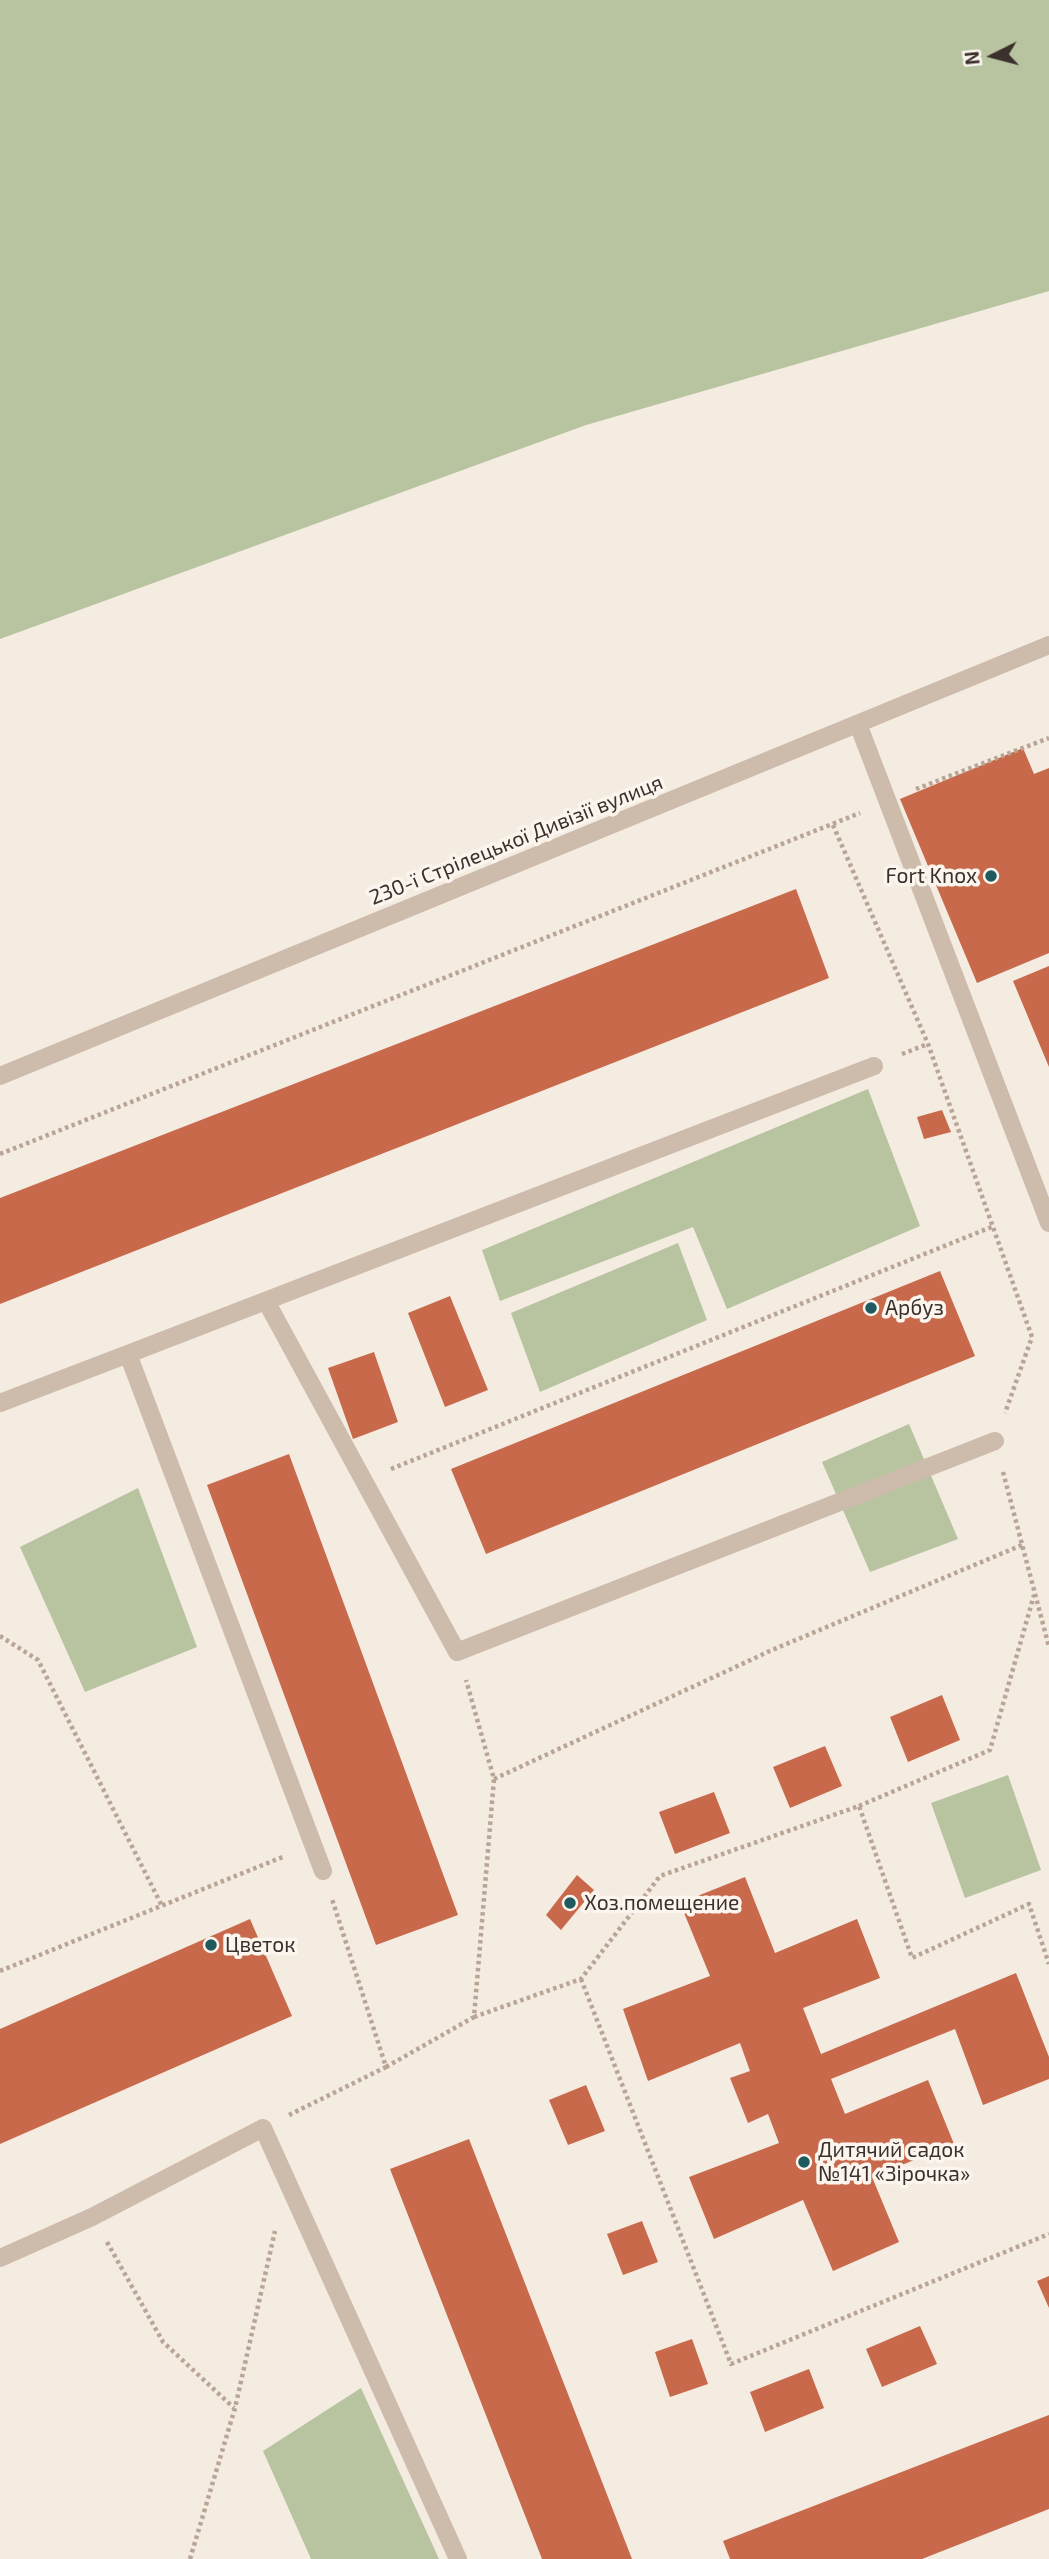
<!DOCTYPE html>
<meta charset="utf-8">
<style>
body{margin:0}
#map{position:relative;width:1049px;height:2559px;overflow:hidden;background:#f4ebe1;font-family:"Exo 2",sans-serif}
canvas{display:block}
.north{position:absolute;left:958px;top:21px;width:70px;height:70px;-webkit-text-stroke:5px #fbf5ee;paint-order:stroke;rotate:264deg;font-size:19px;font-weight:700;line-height:28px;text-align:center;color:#3b302b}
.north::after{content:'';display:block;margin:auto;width:24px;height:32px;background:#3b302b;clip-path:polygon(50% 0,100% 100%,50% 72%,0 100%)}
</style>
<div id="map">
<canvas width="1049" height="2559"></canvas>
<div class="north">N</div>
</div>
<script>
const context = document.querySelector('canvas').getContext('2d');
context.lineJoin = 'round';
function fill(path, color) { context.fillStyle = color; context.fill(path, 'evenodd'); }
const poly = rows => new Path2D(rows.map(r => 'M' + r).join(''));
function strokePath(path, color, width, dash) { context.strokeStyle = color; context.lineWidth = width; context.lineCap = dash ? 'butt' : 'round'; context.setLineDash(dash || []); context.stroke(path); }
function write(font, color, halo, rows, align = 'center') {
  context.font = font + ' "Exo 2",sans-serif'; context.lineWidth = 7; context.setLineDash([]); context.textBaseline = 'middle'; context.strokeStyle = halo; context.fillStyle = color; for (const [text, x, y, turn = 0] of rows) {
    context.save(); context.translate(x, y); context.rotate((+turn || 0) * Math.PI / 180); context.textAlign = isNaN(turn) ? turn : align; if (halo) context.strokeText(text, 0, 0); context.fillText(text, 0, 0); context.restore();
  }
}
fill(poly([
 [0,0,1049,0,1049,291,586,425,0,639],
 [868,1089,920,1226,727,1309,693,1227,500,1301,482,1250],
 [678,1243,707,1320,540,1392,511,1313],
 [909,1424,958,1539,870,1572,822,1462],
 [138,1488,197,1647,85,1692,20,1547],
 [1008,1775,1041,1870,965,1898,931,1803],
 [361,2388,439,2559,311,2559,263,2451]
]), '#b8c4a0');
fill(poly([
 [1023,748,1034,774,1049,768,1049,953,977,983,900,799],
 [796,889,829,978,0,1304,0,1198],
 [1049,966,1049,1067,1013,981],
 [942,1110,951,1132,924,1139,917,1117],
 [940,1271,975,1356,486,1554,451,1469],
 [450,1296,488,1390,445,1407,408,1313],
 [374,1352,398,1422,353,1439,328,1368],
 [289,1454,458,1915,376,1945,207,1485],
 [942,1695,960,1740,908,1762,890,1717],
 [825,1746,842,1786,790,1808,773,1767],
 [714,1792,730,1833,675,1854,659,1812],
 [577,1875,594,1890,561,1930,546,1915],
 [745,1877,775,1953,857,1919,880,1978,803,2008,821,2054,1016,1973,1049,2057,1049,2079,983,2105,955,2029,831,2079,845,2114,928,2080,954,2144,872,2177,899,2242,833,2271,803,2200,714,2239,689,2177,779,2143,768,2114,748,2123,730,2078,750,2071,740,2043,648,2081,623,2009,710,1976,680,1903],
 [250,1919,292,2016,0,2144,0,2029],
 [586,2085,605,2131,568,2145,549,2100],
 [469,2139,632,2559,542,2559,390,2169],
 [642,2221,658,2262,623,2275,607,2234],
 [1049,2276,1049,2308,1037,2281],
 [920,2326,937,2364,882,2387,866,2349],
 [692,2339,708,2384,670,2397,655,2352],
 [809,2369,824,2408,765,2432,750,2392],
 [1049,2415,1049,2509,922,2559,730,2559,723,2541]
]), '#c8694b');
strokePath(poly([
 [916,789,1049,738],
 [833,825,928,1044,1032,1337,1005,1413],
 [902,1054,928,1044],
 [0,1154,860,813],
 [391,1469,994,1226],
 [1003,1472,1049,1647],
 [0,1636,38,1660,162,1906],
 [494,1779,772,1650,1022,1545],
 [859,1806,990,1750,1034,1595],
 [0,1971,285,1856],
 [581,1979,731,2364,1049,2234],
 [474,2017,581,1979,660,1876,859,1806,912,1958,1029,1904,1049,1964],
 [386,2067,474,2017,494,1779,466,1680],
 [289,2115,386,2067,332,1899],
 [107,2242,163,2342,234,2408],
 [190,2559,235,2408,275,2231]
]), '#b9a596', 4.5, [3.5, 3.5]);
strokePath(poly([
 [858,724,1049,1223],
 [266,1301,457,1652,995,1441],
 [128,1354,874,1066],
 [0,1403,128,1354,323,1871],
 [0,2258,92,2217,263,2128,458,2559]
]), '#cdbbac', 18);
strokePath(poly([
 [0,1076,1049,645]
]), '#cdbbac', 18);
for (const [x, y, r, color] of [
 [991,876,7,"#1f5a5e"],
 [871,1308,7,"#1f5a5e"],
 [570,1903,7,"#1f5a5e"],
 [211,1945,7,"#1f5a5e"],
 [804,2162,7,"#1f5a5e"]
]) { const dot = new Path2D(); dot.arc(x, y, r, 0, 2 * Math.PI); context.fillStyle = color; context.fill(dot); strokePath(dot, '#fbf5ee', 2.5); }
write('21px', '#3b302b', '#fbf5ee', [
 ["230-ї Стрілецької Дивізії вулиця",516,840,-22]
]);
write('21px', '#3b302b', '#fbf5ee', [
 ["Fort Knox",977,876,"right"],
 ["Арбуз",885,1308],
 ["Хоз.помещение",584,1903],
 ["Цветок",225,1945],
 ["Дитячий садок",818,2150],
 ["№141 «Зiрочка»",818,2174]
], 'left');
</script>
